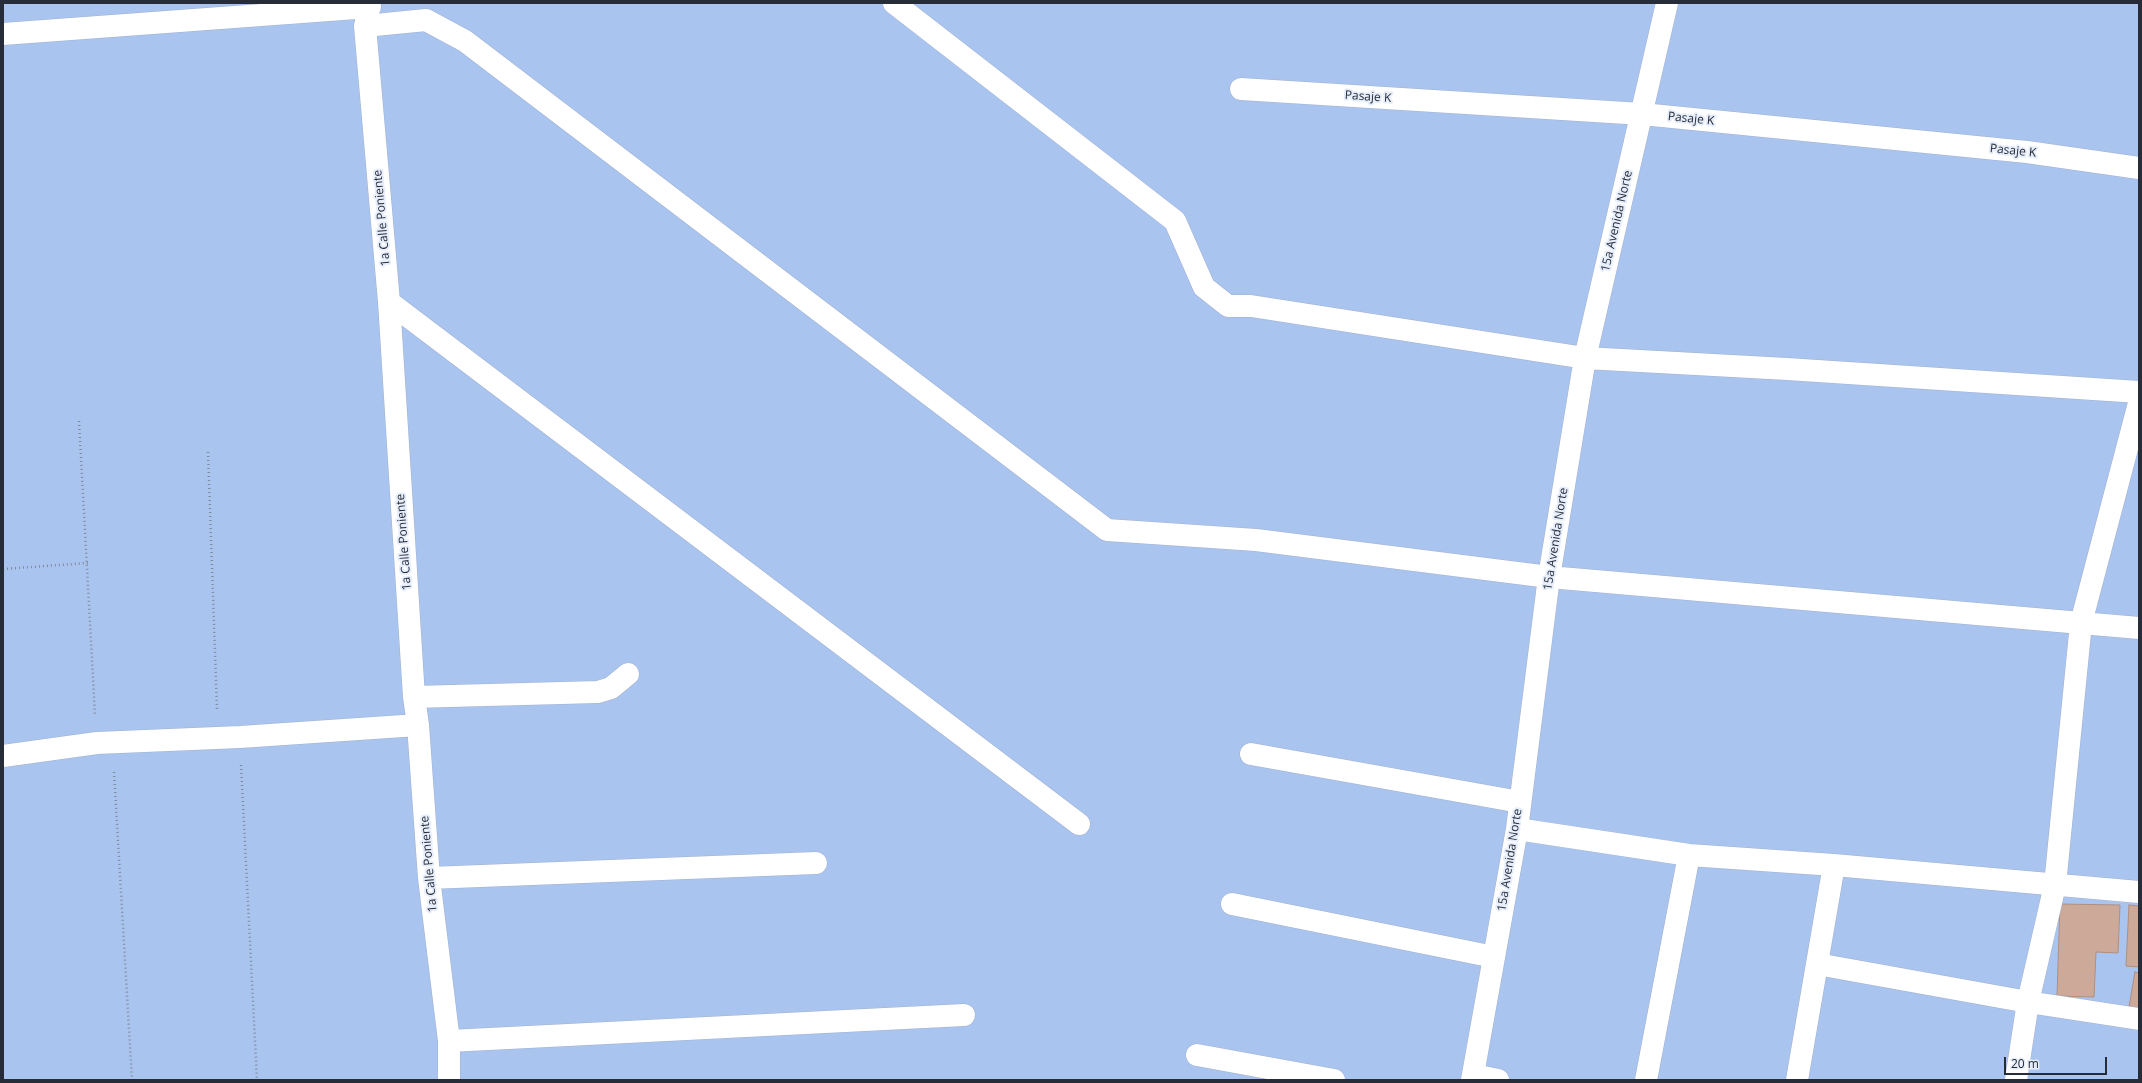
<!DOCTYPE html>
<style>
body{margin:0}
#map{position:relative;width:2142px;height:1083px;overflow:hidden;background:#d3e1fa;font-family:"Open Sans",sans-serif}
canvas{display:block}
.frame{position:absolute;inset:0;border:4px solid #262c38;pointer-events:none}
.scale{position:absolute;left:2004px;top:1057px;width:103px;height:18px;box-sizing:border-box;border:2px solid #262c38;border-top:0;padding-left:5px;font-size:12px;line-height:14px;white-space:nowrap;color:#262c38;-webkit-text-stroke:3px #e7eefb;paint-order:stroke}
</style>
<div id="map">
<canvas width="2142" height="1083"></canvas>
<div class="frame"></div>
<div class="scale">20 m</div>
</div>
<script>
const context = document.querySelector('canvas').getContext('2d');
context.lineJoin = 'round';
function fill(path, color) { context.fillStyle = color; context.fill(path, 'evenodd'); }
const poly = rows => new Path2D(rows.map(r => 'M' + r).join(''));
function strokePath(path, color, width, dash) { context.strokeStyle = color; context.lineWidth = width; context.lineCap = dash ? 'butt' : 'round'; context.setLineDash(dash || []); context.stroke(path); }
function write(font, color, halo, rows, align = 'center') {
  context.font = font + ' "Open Sans",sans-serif'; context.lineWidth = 4; context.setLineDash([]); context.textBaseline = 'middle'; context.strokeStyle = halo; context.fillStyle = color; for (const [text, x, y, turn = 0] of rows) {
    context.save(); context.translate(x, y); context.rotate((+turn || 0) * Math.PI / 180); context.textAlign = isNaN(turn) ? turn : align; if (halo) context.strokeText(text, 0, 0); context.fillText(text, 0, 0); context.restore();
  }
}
fill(poly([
 [3,3,2139,3,2139,1080,3,1080]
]), '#aac4f0');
const building = poly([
 [2060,904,2120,905,2118,953,2096,952,2094,997,2057,996,2060,904],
 [2129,905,2139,906,2139,967,2126,966,2129,905],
 [2135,972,2139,973,2139,1008,2129,1007,2135,972]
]);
fill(building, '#cca998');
strokePath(building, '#b18f7f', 1);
const street = poly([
 [370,3,365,26,389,302,414,697,418,725,429,878,449,1041,449,1080],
 [894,3,1175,221,1204,287,1228,306,1251,306,1585,358,1787,369,2139,392],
 [365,26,426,20,465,41,1107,530,1256,540,1549,577,2139,628],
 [3,34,370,7],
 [1241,89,1642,114,2027,152,2139,168],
 [389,302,1079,824],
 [414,697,598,692,611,688,628,674],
 [1251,754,1520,802],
 [3,756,97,743,240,737,418,725],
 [1517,829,1689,855,1834,865,2139,892],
 [429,878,816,863],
 [1232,904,1494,957],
 [1817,964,2028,1002,2139,1019],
 [449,1041,964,1015],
 [1197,1055,1334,1080],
 [1474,1075,1498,1080],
 [1472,1080,1517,829,1549,577,1585,358,1667,3],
 [1646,1080,1689,855],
 [1797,1080,1834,865],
 [2016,1080,2028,1002,2055,885,2081,623,2139,403]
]);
strokePath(street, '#a0b1cf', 23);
strokePath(poly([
 [79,421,95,715],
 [208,452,217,709],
 [3,569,88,563],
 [241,765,257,1080],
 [114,772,132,1080]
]), '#808a9d', 2.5, [1, 3]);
strokePath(street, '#fff', 22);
write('12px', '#262c38', '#e7eefb', [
 ["Pasaje K",1368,97,4],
 ["Pasaje K",1691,119,6],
 ["Pasaje K",2013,151,6],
 ["1a Calle Poniente",382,218,-95],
 ["15a Avenida Norte",1617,221,-77],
 ["15a Avenida Norte",1556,539,-81],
 ["1a Calle Poniente",404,542,-94],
 ["15a Avenida Norte",1510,860,-81],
 ["1a Calle Poniente",429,864,-95]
]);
</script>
